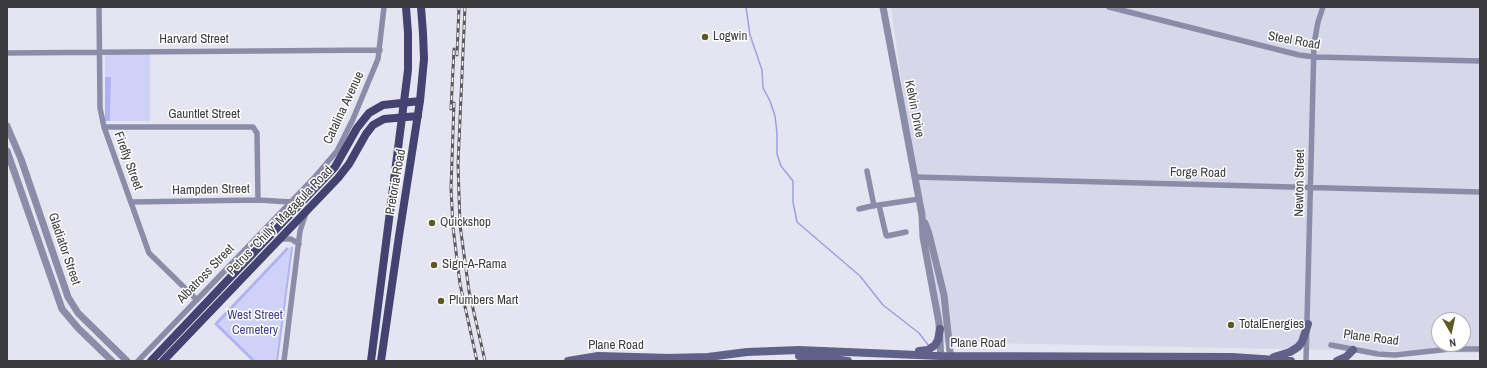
<!DOCTYPE html>
<meta charset="utf-8">
<style>
body{margin:0}
#map{position:relative;width:1487px;height:368px;overflow:hidden;background:#e4e5f0;font-family:"Archivo Narrow",sans-serif}
canvas{display:block}
.frame{position:absolute;inset:0;border:8px solid #3b3b3f;pointer-events:none}
.north{position:absolute;left:1431px;top:312px;width:40px;height:40px;box-sizing:border-box;background:#fff;border:1px solid #b1b1b2;border-radius:50%;rotate:171deg;font-size:11px;font-weight:700;line-height:16px;text-align:center;color:#3b3b3f}
.north::after{content:'';display:block;margin:auto;width:14px;height:18px;background:#5f5925;clip-path:polygon(50% 0,100% 100%,50% 72%,0 100%)}
</style>
<div id="map">
<canvas width="1487" height="368"></canvas>
<div class="frame"></div>
<div class="north">N</div>
</div>
<script>
const context = document.querySelector('canvas').getContext('2d');
context.lineJoin = 'round';
function fill(path, color) { context.fillStyle = color; context.fill(path, 'evenodd'); }
const poly = rows => new Path2D(rows.map(r => 'M' + r).join(''));
function strokePath(path, color, width, dash) { context.strokeStyle = color; context.lineWidth = width; context.lineCap = dash ? 'butt' : 'round'; context.setLineDash(dash || []); context.stroke(path); }
function write(font, color, halo, rows, align = 'center') {
  context.font = font + ' "Archivo Narrow",sans-serif'; context.lineWidth = 3; context.setLineDash([]); context.textBaseline = 'middle'; context.strokeStyle = halo; context.fillStyle = color; for (const [text, x, y, turn = 0] of rows) {
    context.save(); context.translate(x, y); context.rotate((+turn || 0) * Math.PI / 180); context.textAlign = isNaN(turn) ? turn : align; if (halo) context.strokeText(text, 0, 0); context.fillText(text, 0, 0); context.restore();
  }
}
fill(poly([
 [891,7,1480,7,1480,353,938,342],
 [1439,320,1463,320,1463,344,1439,344]
]), '#d6d7e8');
fill(poly([
 [107,54,150,54,150,121,110,121,111,77,105,77,105,57],
 [291,247,276,361,256,361,217,324]
]), '#cfd1f7');
fill(poly([
 [105,77,111,77,110,121,105,121],
 [287,247,289,249,218,324,256,361,252,361,214,324],
 [291,247,293,247,278,361,276,361]
]), '#afb1f2');
strokePath(poly([
 [746,7,750,35,762,70,763,88,770,101,775,116,777,133,777,154,781,166,793,181,793,202,797,222,860,276,883,305,919,333,929,346]
]), '#9e9fdf', 1.5);
strokePath(poly([
 [99,7,100,108,104,127,149,253,196,299],
 [1109,7,1299,55,1314,57,1480,61],
 [7,53,380,50],
 [104,127,253,127,257,133,258,200],
 [867,171,874,206],
 [915,177,1480,192],
 [131,202,258,200,291,202],
 [859,209,876,205],
 [906,232,887,236,886,235,879,205,919,199],
 [281,239,291,239,299,244],
 [1331,345,1378,354,1395,355,1450,349,1480,349],
 [138,361,314,178,337,151,353,119,378,59,384,7],
 [284,361,300,231,306,213],
 [1306,361,1314,44,1318,22,1323,7]
]), '#8b8ca8', 5.5);
strokePath(poly([
 [883,7,922,215,923,237,939,323,941,361],
 [7,126,21,159,68,297,78,313,127,361],
 [7,151,62,309,78,328,112,361],
 [925,223,929,234,944,295,951,361]
]), '#8b8ca8', 7);
strokePath(poly([
 [919,351,928,350,935,345,938,340,940,329],
 [799,356,820,357,848,361],
 [1274,357,1290,352,1298,347,1302,342,1308,324],
 [665,358,708,357,747,352,799,350,941,356,1232,357,1291,361],
 [568,361,598,356,670,358],
 [1337,361,1346,357,1353,350]
]), '#606189', 8);
strokePath(poly([
 [151,361,335,167,357,128,369,113,383,105,420,101],
 [163,361,338,178,349,164,366,134,373,125,384,119,418,116],
 [371,361,408,70,408,33,406,7],
 [381,361,399,236,420,101,424,59,423,33,421,7]
]), '#434271', 8);
const rail = poly([
 [465,7,458,164,460,225,469,291,485,361],
 [457,55,459,7],
 [454,103,451,188,453,227,460,284,477,361],
 [451,109,454,49]
]);
strokePath(rail, '#58585e', 3);
strokePath(rail, '#fff', 1.5, [4.5]);
for (const [x, y, r, color] of [
 [705,37,4,"#5f5925"],
 [432,223,4,"#5f5925"],
 [434,265,4,"#5f5925"],
 [441,301,4,"#5f5925"],
 [1231,325,4,"#5f5925"]
]) { const dot = new Path2D(); dot.arc(x, y, r, 0, 2 * Math.PI); context.fillStyle = color; context.fill(dot); strokePath(dot, '#fff', 1.5); }
write('13px', '#3b3b3f', '#fff', [
 ["Logwin",713,37],
 ["Quickshop",440,223],
 ["Sign-A-Rama",442,265],
 ["Plumbers Mart",449,301],
 ["TotalEnergies",1239,325]
], 'left');
write('13px', '#3b3b3f', '#fff', [
 ["Harvard Street",194,40],
 ["Steel Road",1294,41,10],
 ["Catalina Avenue",344,108,-65],
 ["Kelvin Drive",914,109,79],
 ["Gauntlet Street",204,115],
 ["Firefly Street",128,161,70],
 ["Forge Road",1198,173,1],
 ["Pretoria Road",396,182,-80],
 ["Newton Street",1300,183,-89],
 ["Hampden Street",211,190,-1],
 ["Petrus “Chilly” Magagula Road",280,221,-46],
 ["Gladiator Street",64,249,71],
 ["Albatross Street",206,274,-46],
 ["Plane Road",1371,338,7],
 ["Plane Road",978,344],
 ["Plane Road",616,346]
]);
write('13px', '#46418d', '#fff', [
 ["West Street",255,316],
 ["Cemetery",255,331]
]);
</script>
